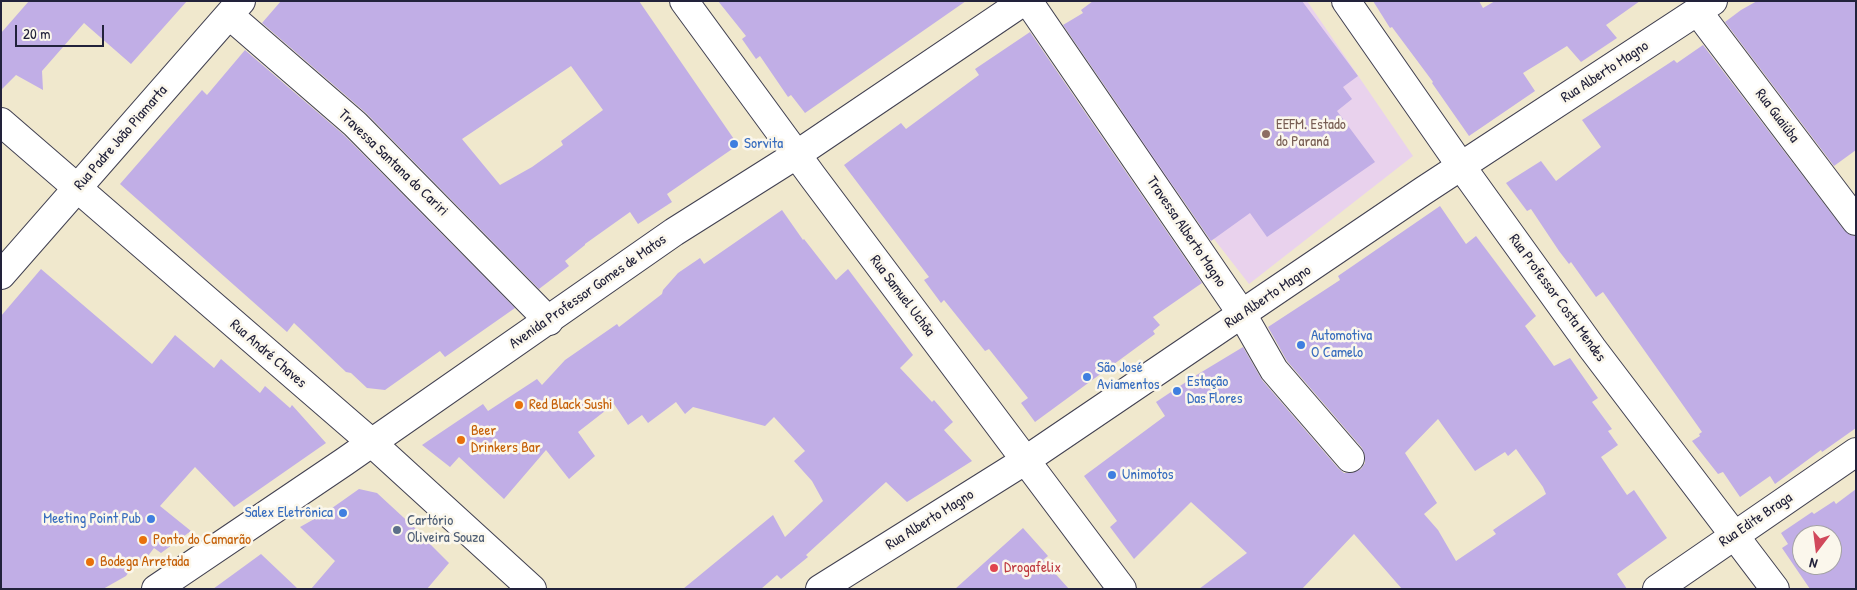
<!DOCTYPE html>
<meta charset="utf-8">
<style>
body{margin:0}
#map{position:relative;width:1857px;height:590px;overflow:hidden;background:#f0e8cd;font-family:"Patrick Hand",sans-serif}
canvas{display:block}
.frame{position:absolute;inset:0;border:2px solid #22223b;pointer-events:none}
.north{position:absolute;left:1792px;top:525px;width:50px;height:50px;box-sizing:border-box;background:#fbf7ec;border:1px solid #a4a2a5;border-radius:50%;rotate:195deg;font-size:14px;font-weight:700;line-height:20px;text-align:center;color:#22223b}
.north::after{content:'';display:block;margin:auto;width:18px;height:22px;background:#d1495b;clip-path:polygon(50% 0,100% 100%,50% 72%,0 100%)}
.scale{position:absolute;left:15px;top:25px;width:89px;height:22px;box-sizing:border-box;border:2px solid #22223b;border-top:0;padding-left:6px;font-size:15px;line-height:18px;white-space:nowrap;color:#22223b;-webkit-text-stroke:4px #fbf7ec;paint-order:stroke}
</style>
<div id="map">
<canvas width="1857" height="590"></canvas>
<div class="frame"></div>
<div class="north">N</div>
<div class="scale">20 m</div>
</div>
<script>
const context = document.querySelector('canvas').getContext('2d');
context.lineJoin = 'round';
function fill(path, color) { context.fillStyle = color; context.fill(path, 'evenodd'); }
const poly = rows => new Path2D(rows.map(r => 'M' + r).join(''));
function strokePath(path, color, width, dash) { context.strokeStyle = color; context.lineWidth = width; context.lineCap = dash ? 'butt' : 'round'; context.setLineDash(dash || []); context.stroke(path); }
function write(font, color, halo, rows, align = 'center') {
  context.font = font + ' "Patrick Hand",sans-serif'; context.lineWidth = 5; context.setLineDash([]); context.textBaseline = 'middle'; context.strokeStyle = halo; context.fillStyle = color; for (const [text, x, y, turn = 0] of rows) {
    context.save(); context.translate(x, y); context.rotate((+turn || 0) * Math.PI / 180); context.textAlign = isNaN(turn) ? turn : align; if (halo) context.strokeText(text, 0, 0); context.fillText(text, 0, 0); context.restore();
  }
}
fill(poly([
 [1285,1,1307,1,1413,156,1249,284,1116,113]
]), '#e9d2ed');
fill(poly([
 [29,1,187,1,131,64,84,23,42,71,43,90,16,75,1,90,1,33],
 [281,1,639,1,738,145,667,194,672,202,638,224,630,212,585,244,585,245,565,261,569,266,539,289,366,113,262,23],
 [571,66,603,110,561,141,563,145,532,167,500,185,462,139],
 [718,1,966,1,805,113,791,95,788,97,760,56,756,59,742,39,746,36],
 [1093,1,1302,1,1358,76,1343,87,1352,99,1337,111,1375,162,1267,237,1250,213,1211,241,1063,25,1083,13,1081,10],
 [1373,1,1479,1,1483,8,1495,1,1640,1,1606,25,1617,38,1581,62,1567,46,1523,73,1535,91,1469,136,1432,83,1433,82,1392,27,1390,28],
 [1757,1,1856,1,1856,150,1834,166,1725,22,1741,10],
 [1030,32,1202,283,1153,317,1160,325,1153,331,1155,334,1035,422,1021,403,1028,398,989,349,985,351,944,300,941,303,924,280,929,277,844,165,901,123,906,129,979,75,975,69],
 [1703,45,1844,230,1850,235,1856,236,1856,428,1822,452,1821,450,1775,484,1770,476,1740,497,1723,472,1718,474,1692,441,1700,436,1699,434,1702,432,1603,292,1596,297,1571,262,1569,264,1559,251,1531,209,1527,211,1506,183,1541,161,1556,181,1601,147,1582,120,1674,60,1677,63],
 [245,50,344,135,515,308,445,357,440,351,385,390,367,388,351,373,346,372,294,323,287,332,120,184,202,90,207,95],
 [1440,206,1466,244,1476,236,1536,316,1525,326,1554,366,1570,358,1598,398,1592,402,1612,429,1608,431,1618,445,1601,457,1627,495,1634,490,1667,538,1617,574,1627,589,1402,589,1354,534,1302,589,1199,589,1247,553,1191,502,1134,559,1110,527,1117,521,1084,476,1165,416,1156,402,1195,376,1243,347,1262,380,1338,468,1344,473,1352,473,1361,469,1365,463,1365,456,1362,448,1287,361,1268,327,1340,280,1338,276],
 [1438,419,1475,471,1505,452,1508,456,1516,449,1543,487,1546,494,1493,530,1496,534,1456,561,1438,530,1424,514,1437,503,1405,453],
 [782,210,803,240,804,239,836,280,848,269,866,293,913,355,900,368,932,402,934,400,953,422,944,430,972,461,907,502,886,482,806,555,808,557,781,579,777,575,761,589,683,589,773,515,785,537,823,501,812,481,794,461,805,451,774,417,765,426,693,407,685,414,676,402,648,423,642,415,628,425,614,404,578,432,595,456,569,479,546,450,504,499,459,457,450,467,422,445,483,404,488,411,537,379,542,385,565,360,617,324,619,327,662,294,663,290,678,273,700,258,704,264],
 [41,269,152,364,175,335,214,368,221,359,260,393,265,386,290,408,292,405,326,443,234,507,195,467,160,506,191,531,161,553,154,548,142,564,137,560,126,576,103,589,1,589,1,316],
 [359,489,377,493,429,541,428,542,449,563,427,589,311,589,335,561,300,527,325,513],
 [1856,489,1856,589,1810,589,1782,548,1788,544,1781,533,1812,512,1814,514,1834,501,1836,504],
 [1802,535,1832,535,1832,565,1802,565],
 [1023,528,1048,556,1043,560,1069,589,955,589],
 [261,554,298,589,213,589]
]), '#c1aee6');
const street = poly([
 [684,1,813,177,1122,589],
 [1028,1,1242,314,1274,370,1350,458],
 [1698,12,1856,221],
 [229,15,355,124,549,321],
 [1,122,372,443,532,589],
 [1,275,241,1],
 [1657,589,1856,452]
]);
const secondary = poly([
 [1346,1,1461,166,1592,348,1775,589]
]);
const primary = poly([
 [156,589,344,462,674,232,796,155,1024,1],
 [820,589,1026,460,1423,191,1713,1]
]);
strokePath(street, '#414051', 30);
strokePath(secondary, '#414051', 30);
strokePath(primary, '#414051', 30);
strokePath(street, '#fff', 28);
strokePath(secondary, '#fff', 28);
strokePath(primary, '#fff', 28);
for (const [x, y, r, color] of [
 [1266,134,5,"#8d6e63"],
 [734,144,5,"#3f7fe0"],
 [1301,345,5,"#3f7fe0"],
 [1087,377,5,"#3f7fe0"],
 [1177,391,5,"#3f7fe0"],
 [519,405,5,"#e8710a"],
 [461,440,5,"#e8710a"],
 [1112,475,5,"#3f7fe0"],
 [343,513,5,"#3f7fe0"],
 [151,519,5,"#3f7fe0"],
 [397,530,5,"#5c6f8a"],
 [143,540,5,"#e8710a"],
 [90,562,5,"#e8710a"],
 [994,568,5,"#e0444e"]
]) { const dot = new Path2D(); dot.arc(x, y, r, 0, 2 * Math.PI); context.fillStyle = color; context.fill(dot); strokePath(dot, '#fbf7ec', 2); }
write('15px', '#22223b', '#fbf7ec', [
 ["Rua Alberto Magno",1605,72,-33],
 ["Rua Guaiúba",1777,116,53],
 ["Rua Padre João Piamarta",121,138,-49],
 ["Travessa Santana do Cariri",393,163,44],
 ["Travessa Alberto Magno",1186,232,56],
 ["Avenida Professor Gomes de Matos",588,292,-35],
 ["Rua Samuel Uchôa",902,296,53],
 ["Rua Alberto Magno",1268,297,-34],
 ["Rua Professor Costa Mendes",1557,298,54],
 ["Rua André Chaves",268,354,41],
 ["Rua Alberto Magno",930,520,-32],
 ["Rua Edite Braga",1756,520,-34]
]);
write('15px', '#785e54', '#fbf7ec', [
 ["EEFM. Estado",1276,125],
 ["do Paraná",1276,142]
], 'left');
write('15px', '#366cbe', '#fbf7ec', [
 ["Sorvita",744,144],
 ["Automotiva",1311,336],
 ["O Camelo",1311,353],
 ["São José",1097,368],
 ["Aviamentos",1097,385],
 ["Estação",1187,382],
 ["Das Flores",1187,399],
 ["Unimotos",1122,475],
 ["Salex Eletrônica",333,513,"right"],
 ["Meeting Point Pub",141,519,"right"]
], 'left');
write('15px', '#c56008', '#fbf7ec', [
 ["Red Black Sushi",529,405],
 ["Beer",471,431],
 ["Drinkers Bar",471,448],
 ["Ponto do Camarão",153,540],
 ["Bodega Arretada",100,562]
], 'left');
write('15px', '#4e5e75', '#fbf7ec', [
 ["Cartório",407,521],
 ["Oliveira Souza",407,538]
], 'left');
write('15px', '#be3a42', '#fbf7ec', [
 ["Drogafelix",1004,568]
], 'left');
</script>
